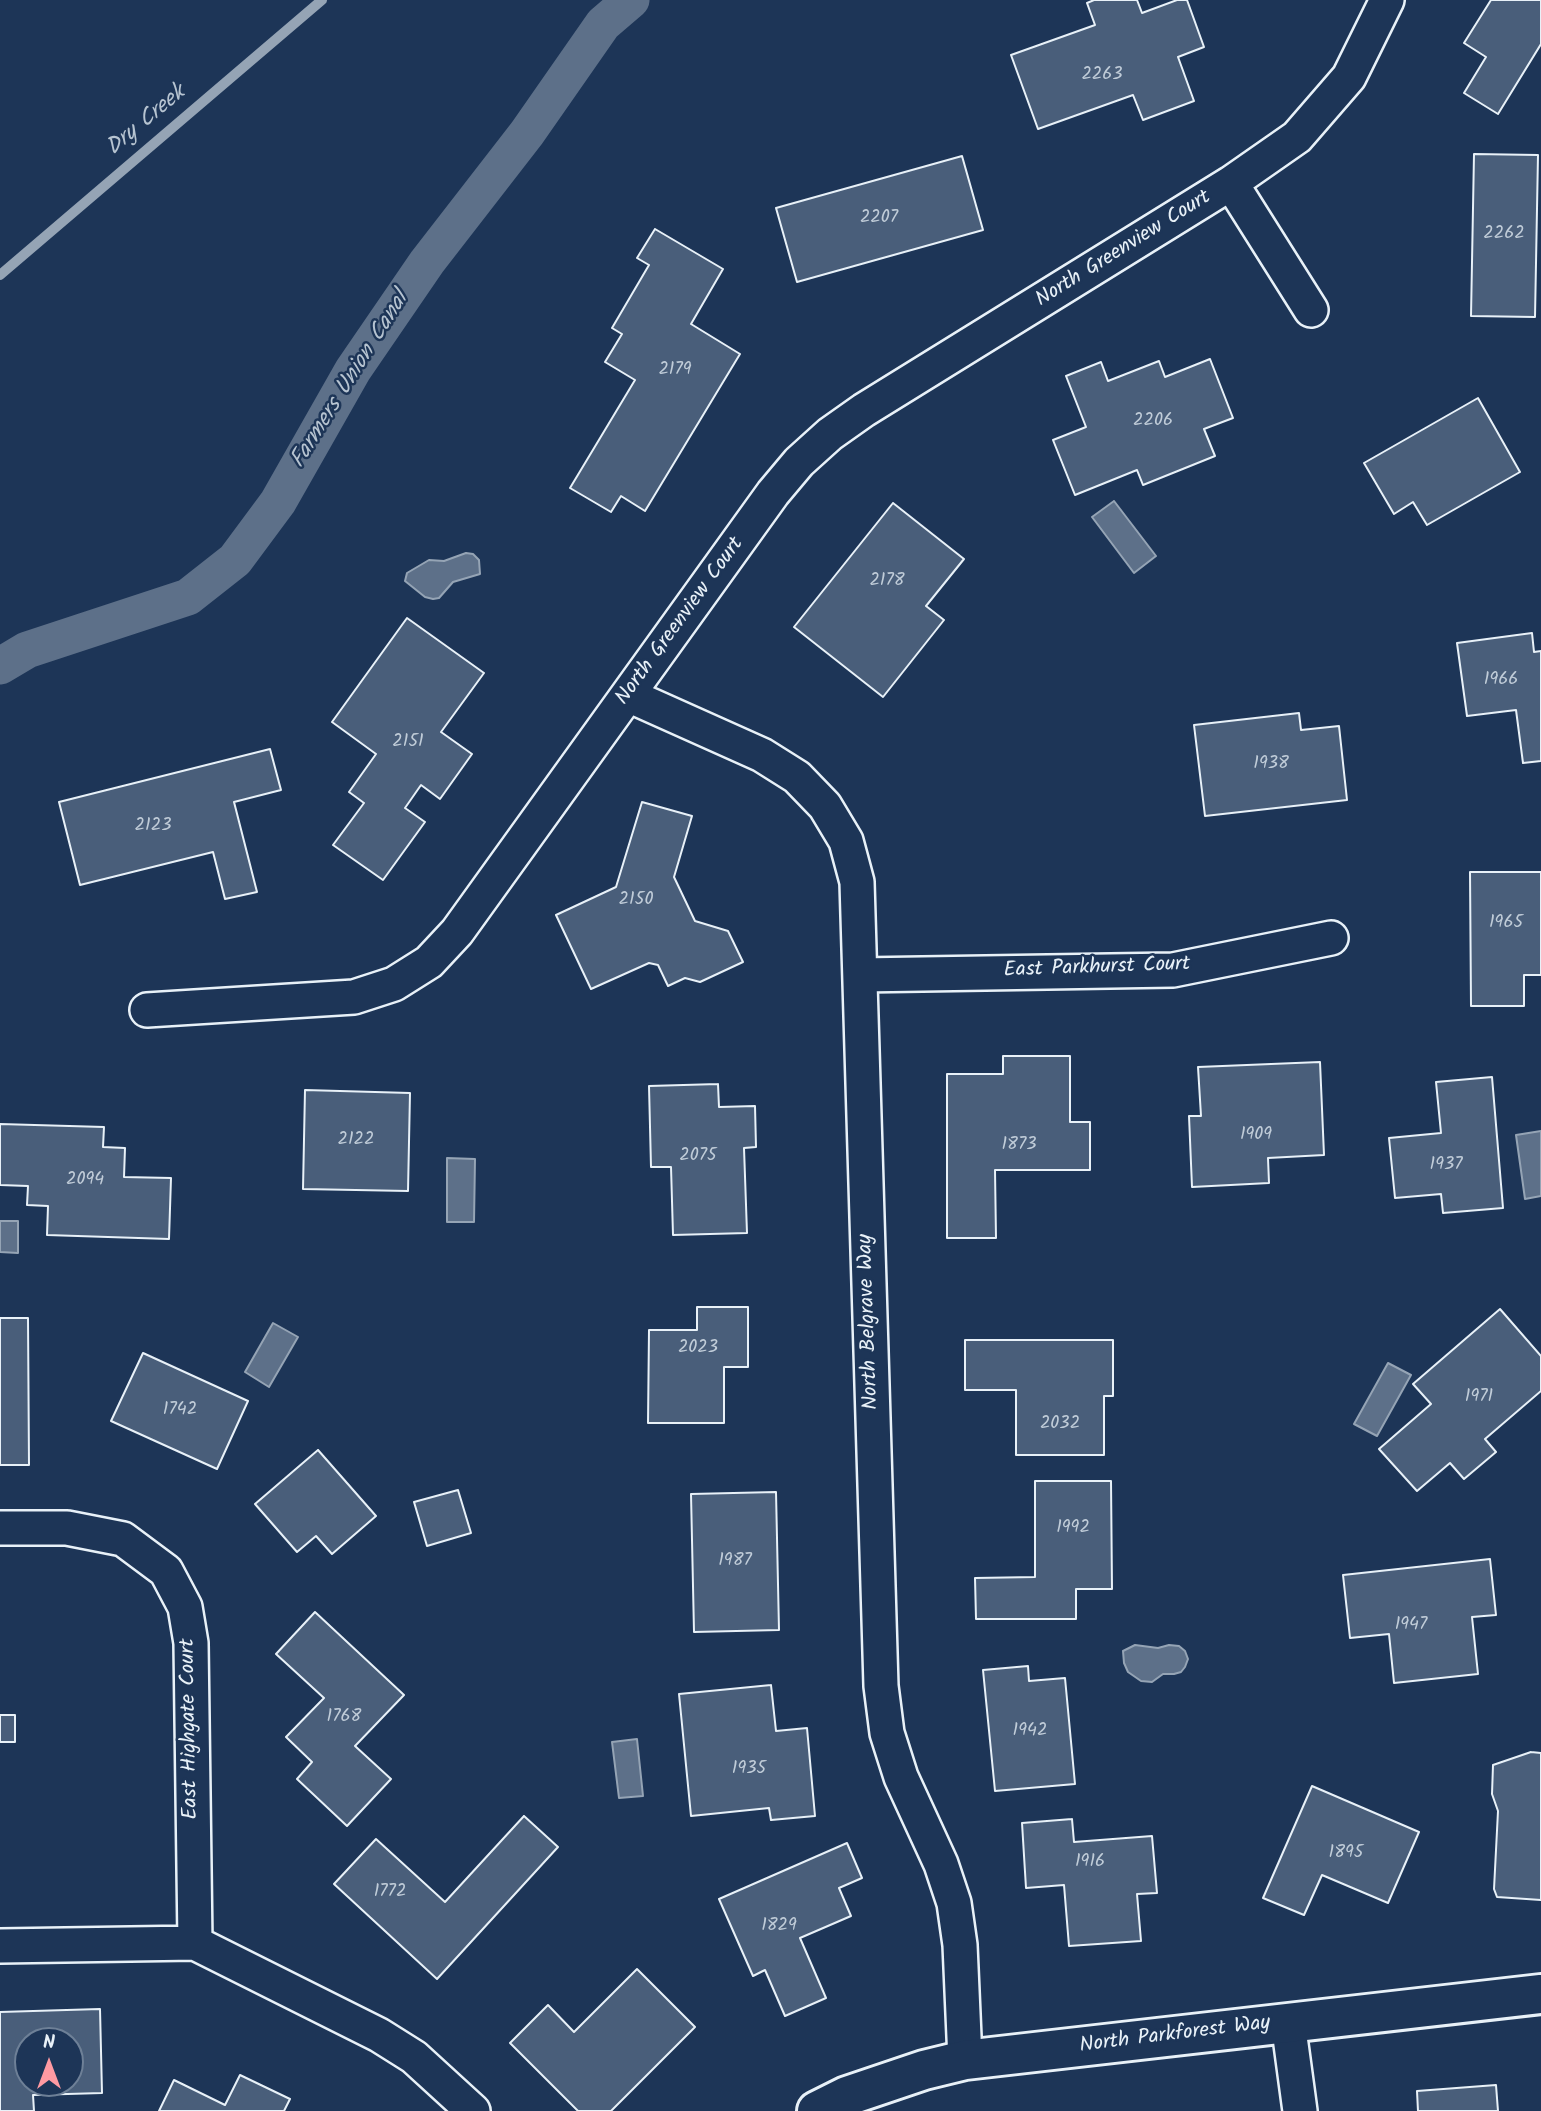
<!DOCTYPE html>
<style>
body{margin:0}
#map{position:relative;width:1541px;height:2111px;overflow:hidden;background:#1d3557;font-family:Kalam,sans-serif}
canvas{display:block}
.north{position:absolute;left:14px;top:2027px;width:70px;height:70px;box-sizing:border-box;background:#1d3557;border:2px solid #6e8097;border-radius:50%;rotate:0deg;font-size:19px;font-weight:700;line-height:28px;text-align:center;color:#e8f1f8}
.north::after{content:'';display:block;margin:auto;width:24px;height:32px;background:#ff9aa2;clip-path:polygon(50% 0,100% 100%,50% 72%,0 100%)}
</style>
<div id="map">
<canvas width="1541" height="2111"></canvas>
<div class="north">N</div>
</div>
<script>
const context = document.querySelector('canvas').getContext('2d');
context.lineJoin = 'round';
function fill(path, color) { context.fillStyle = color; context.fill(path, 'evenodd'); }
const poly = rows => new Path2D(rows.map(r => 'M' + r).join(''));
function strokePath(path, color, width, dash) { context.strokeStyle = color; context.lineWidth = width; context.lineCap = dash ? 'butt' : 'round'; context.setLineDash(dash || []); context.stroke(path); }
function write(font, color, halo, rows, align = 'center') {
  context.font = font + ' Kalam,sans-serif'; context.lineWidth = 5; context.setLineDash([]); context.textBaseline = 'middle'; context.strokeStyle = halo; context.fillStyle = color; for (const [text, x, y, turn = 0] of rows) {
    context.save(); context.translate(x, y); context.rotate((+turn || 0) * Math.PI / 180); context.textAlign = isNaN(turn) ? turn : align; if (halo) context.strokeText(text, 0, 0); context.fillText(text, 0, 0); context.restore();
  }
}
const water = poly([
 [1114,501,1156,556,1134,573,1092,517,1114,501],
 [466,553,473,554,479,560,480,574,453,582,439,598,433,599,425,597,405,581,407,573,429,560,444,561,466,553],
 [1541,1131,1541,1196,1525,1199,1516,1135,1541,1131],
 [447,1158,475,1159,474,1222,447,1222,447,1158],
 [0,1221,18,1221,18,1253,0,1252,0,1221],
 [273,1323,298,1337,269,1387,245,1372,273,1323],
 [1388,1363,1411,1375,1377,1436,1354,1424,1388,1363],
 [1135,1645,1158,1648,1169,1645,1179,1646,1185,1651,1188,1659,1185,1667,1181,1672,1174,1674,1163,1674,1152,1682,1141,1681,1128,1672,1124,1663,1123,1651,1135,1645],
 [637,1739,643,1796,619,1798,612,1742,637,1739]
]);
fill(water, '#5d7089');
strokePath(water, '#95a4b5', 2);
strokePath(poly([
 [0,275,322,0]
]), '#95a4b5', 10);
strokePath(poly([
 [0,666,27,650,188,597,235,560,278,502,353,370,427,262,527,133,603,24,631,0]
]), '#5d7089', 37);
const building = poly([
 [1094,0,1137,0,1142,13,1177,0,1187,0,1204,47,1178,57,1194,101,1143,120,1133,95,1038,129,1011,55,1095,25,1087,3,1094,0],
 [1491,0,1541,0,1541,44,1498,114,1464,93,1486,57,1464,43,1491,0],
 [1474,154,1538,155,1535,317,1471,316,1474,154],
 [962,156,983,230,797,282,776,208,962,156],
 [655,229,723,269,691,324,740,354,645,511,621,496,611,512,570,488,635,380,605,362,622,334,612,328,649,265,637,258,655,229],
 [1210,359,1233,418,1204,429,1215,456,1143,485,1137,470,1075,495,1053,440,1086,427,1066,376,1101,362,1108,381,1159,361,1165,377,1210,359],
 [1478,398,1520,472,1427,525,1413,502,1394,514,1364,463,1478,398],
 [893,503,964,559,926,606,944,620,883,697,794,627,893,503],
 [407,618,484,673,441,732,472,754,440,799,421,785,405,808,425,822,383,880,333,845,364,803,349,792,376,754,332,722,407,618],
 [1532,633,1534,652,1541,651,1541,761,1523,763,1516,710,1467,716,1457,643,1532,633],
 [1299,713,1301,730,1339,726,1347,800,1205,816,1194,725,1299,713],
 [270,749,281,790,234,802,257,892,225,899,213,852,80,885,59,802,270,749],
 [642,802,692,816,674,877,695,921,728,931,743,962,700,982,685,978,668,986,658,965,649,963,591,989,556,915,616,887,642,802],
 [1470,872,1541,872,1541,975,1524,975,1524,1006,1471,1006,1470,872],
 [1003,1056,1070,1056,1070,1122,1090,1122,1090,1170,995,1170,996,1238,947,1238,947,1074,1003,1074,1003,1056],
 [1320,1062,1324,1155,1268,1158,1269,1183,1192,1187,1189,1116,1201,1116,1198,1067,1320,1062],
 [1492,1077,1503,1208,1443,1213,1441,1194,1395,1198,1389,1138,1441,1133,1436,1082,1492,1077],
 [718,1084,719,1107,755,1106,756,1147,744,1148,747,1233,673,1235,671,1167,651,1167,649,1086,718,1084],
 [305,1090,410,1093,408,1191,303,1189,305,1090],
 [0,1124,104,1127,103,1147,125,1148,124,1177,171,1178,169,1239,47,1235,48,1206,27,1205,28,1186,0,1185,0,1124],
 [697,1307,748,1307,748,1367,724,1367,724,1423,648,1423,649,1330,697,1330,697,1307],
 [1500,1309,1541,1356,1541,1391,1485,1439,1496,1452,1464,1479,1450,1463,1417,1491,1379,1449,1431,1404,1413,1384,1500,1309],
 [0,1318,28,1318,29,1465,0,1465,0,1318],
 [965,1340,1113,1340,1113,1396,1104,1396,1104,1455,1016,1455,1016,1390,965,1390,965,1340],
 [143,1353,248,1401,217,1469,111,1421,143,1353],
 [318,1450,376,1516,332,1554,316,1536,297,1552,255,1504,318,1450],
 [1035,1481,1111,1481,1112,1589,1076,1589,1076,1619,976,1619,975,1578,1035,1577,1035,1481],
 [458,1490,471,1533,427,1546,414,1502,458,1490],
 [776,1492,779,1630,694,1632,691,1494,776,1492],
 [1490,1559,1496,1615,1472,1617,1478,1674,1394,1683,1389,1634,1350,1638,1343,1575,1490,1559],
 [315,1612,404,1695,355,1746,391,1779,347,1826,297,1779,312,1762,286,1737,324,1698,276,1654,315,1612],
 [1028,1666,1029,1681,1065,1678,1075,1784,995,1791,983,1670,1028,1666],
 [771,1685,776,1731,807,1728,815,1816,771,1820,769,1808,691,1816,679,1694,771,1685],
 [0,1715,15,1715,15,1742,0,1742,0,1715],
 [1531,1752,1541,1753,1541,1900,1497,1897,1494,1889,1498,1811,1492,1794,1493,1765,1531,1752],
 [1312,1786,1419,1832,1388,1903,1322,1875,1304,1915,1263,1898,1312,1786],
 [524,1816,558,1847,437,1979,334,1884,376,1839,445,1902,524,1816],
 [1072,1819,1074,1842,1152,1836,1157,1893,1137,1894,1141,1941,1069,1946,1064,1885,1026,1888,1022,1823,1072,1819],
 [847,1843,862,1878,839,1888,851,1916,800,1938,826,1998,785,2016,765,1970,753,1976,719,1899,847,1843],
 [637,1969,695,2027,611,2111,578,2111,510,2043,548,2005,574,2032,637,1969],
 [100,2009,102,2093,33,2095,34,2111,0,2111,0,2012,100,2009],
 [28,2041,70,2041,70,2083,28,2083,28,2041],
 [240,2075,290,2099,284,2111,159,2111,174,2080,225,2105,240,2075],
 [1496,2085,1498,2111,1418,2111,1417,2091,1496,2085]
]);
fill(building, '#495e7a');
strokePath(building, '#e8f1f8', 2);
const minor = poly([
 [1231,183,1311,310],
 [628,695,762,755,797,777,825,806,846,841,857,882,881,1686,887,1733,901,1777,941,1864,954,1903,960,1945,965,2060],
 [860,975,1173,970,1331,938],
 [147,1010,354,997,394,984,429,962,457,932,773,493,799,462,830,434,864,410,1231,183,1297,137,1349,77,1387,0],
 [0,1528,67,1528,123,1539,166,1571,185,1607,191,1643,195,1943,0,1946],
 [195,1943,379,2035,414,2057,473,2111],
 [1288,2022,1300,2111]
]);
const tertiary = poly([
 [817,2111,847,2096,924,2070,965,2060,1541,1994]
]);
strokePath(minor, '#e8f1f8', 38);
strokePath(tertiary, '#e8f1f8', 44);
strokePath(minor, '#1d3557', 33);
strokePath(tertiary, '#1d3557', 38);
write('18px', '#c0ccd8', null, [
 ["2263",1102,76],
 ["2207",879,219],
 ["2262",1504,235],
 ["2179",675,371],
 ["2206",1153,422],
 ["2178",887,582],
 ["1966",1501,681],
 ["2151",408,743],
 ["1938",1271,765],
 ["2123",153,827],
 ["2150",636,901],
 ["1965",1506,924],
 ["1909",1256,1136],
 ["2122",356,1141],
 ["1873",1019,1146],
 ["2075",698,1157],
 ["1937",1446,1166],
 ["2094",85,1181],
 ["2023",698,1349],
 ["1971",1479,1398],
 ["1742",180,1411],
 ["2032",1060,1425],
 ["1992",1073,1529],
 ["1987",735,1562],
 ["1947",1411,1626],
 ["1768",344,1718],
 ["1942",1030,1732],
 ["1935",749,1770],
 ["1895",1346,1854],
 ["1916",1090,1863],
 ["1772",390,1893],
 ["1829",779,1927]
]);
write('21px', '#e8f1f8', '#1d3557', [
 ["North Greenview Court",1124,250,-32],
 ["North Greenview Court",681,622,-54],
 ["East Parkhurst Court",1097,969,-2],
 ["North Belgrave Way",870,1322,-92],
 ["East Highgate Court",191,1729,-91],
 ["North Parkforest Way",1175,2036,-7]
]);
write('italic 23px', '#b7c4d1', '#1d3557', [
 ["Dry Creek",147,122,-40],
 ["Farmers Union Canal",351,381,-58]
]);
</script>
